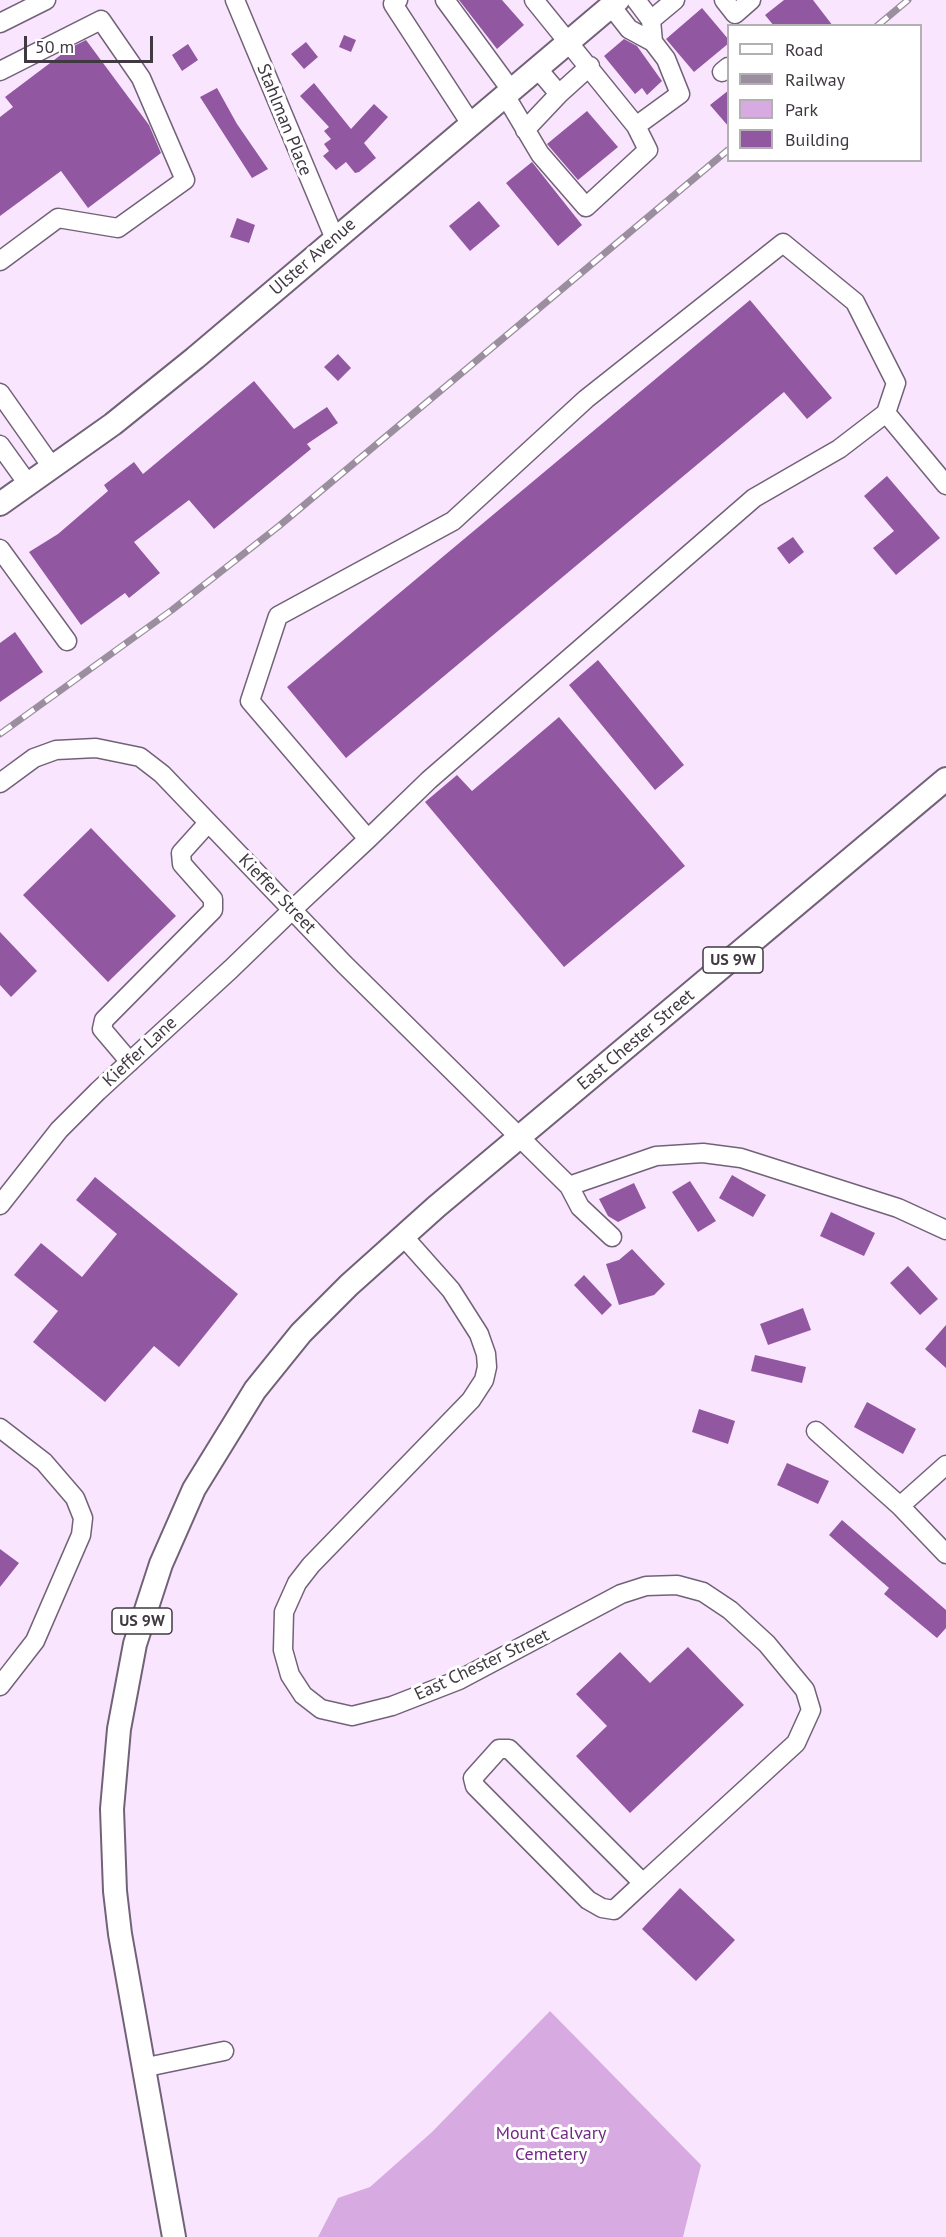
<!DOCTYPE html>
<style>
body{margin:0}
#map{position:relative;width:946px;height:2237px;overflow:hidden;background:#f9e6fe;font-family:"PT Sans",sans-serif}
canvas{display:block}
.legend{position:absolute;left:727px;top:24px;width:195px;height:138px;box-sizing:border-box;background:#fff;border:2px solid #b3b0b3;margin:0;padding:8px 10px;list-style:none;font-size:18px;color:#403942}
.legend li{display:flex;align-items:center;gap:12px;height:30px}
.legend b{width:30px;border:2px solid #b3b0b3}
.scale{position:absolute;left:24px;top:36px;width:129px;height:27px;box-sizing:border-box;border:3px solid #403942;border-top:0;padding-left:8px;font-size:18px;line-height:21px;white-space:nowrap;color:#403942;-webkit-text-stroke:4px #fff;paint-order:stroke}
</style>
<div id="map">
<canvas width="946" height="2237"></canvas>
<ul class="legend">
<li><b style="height:8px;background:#fff"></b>Road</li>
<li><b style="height:8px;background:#9b8e9e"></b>Railway</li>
<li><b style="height:16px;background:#d7abe2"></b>Park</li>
<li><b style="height:16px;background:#9257a1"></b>Building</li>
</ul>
<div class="scale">50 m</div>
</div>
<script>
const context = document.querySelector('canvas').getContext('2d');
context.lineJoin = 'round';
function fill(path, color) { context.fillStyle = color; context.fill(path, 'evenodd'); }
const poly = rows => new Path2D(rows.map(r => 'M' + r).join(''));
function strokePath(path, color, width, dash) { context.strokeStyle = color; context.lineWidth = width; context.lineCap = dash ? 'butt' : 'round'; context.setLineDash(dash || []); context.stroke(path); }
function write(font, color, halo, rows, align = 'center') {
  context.font = font + ' "PT Sans",sans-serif'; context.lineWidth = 6; context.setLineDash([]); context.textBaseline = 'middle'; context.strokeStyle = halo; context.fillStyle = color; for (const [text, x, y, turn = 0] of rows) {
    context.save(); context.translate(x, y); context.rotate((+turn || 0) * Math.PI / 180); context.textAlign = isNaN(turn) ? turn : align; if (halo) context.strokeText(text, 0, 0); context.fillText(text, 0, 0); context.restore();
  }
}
fill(poly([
 [550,2011,701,2165,683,2237,318,2237,338,2198,370,2187,432,2132]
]), '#d7abe2');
fill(poly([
 [459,0,502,0,524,25,497,49],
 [784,0,813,0,833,26,774,26,765,15],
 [702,8,729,40,729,43,694,72,666,39],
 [344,35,356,40,351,52,339,47],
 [624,39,637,46,662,81,647,95,642,88,635,94,604,56],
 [86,40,149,125,161,153,88,208,61,171,0,216,0,117,13,107,5,97,70,48],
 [306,42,318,57,304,69,291,54],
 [188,44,198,60,182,71,172,55],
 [314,83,351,129,374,104,388,117,364,143,376,158,359,172,355,173,346,162,336,170,323,156,329,151,324,144,331,139,324,131,329,127,300,96],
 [217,88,237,124,268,169,252,178,200,97],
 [729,90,729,127,710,105],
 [587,111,618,147,578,180,547,144],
 [532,162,582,225,558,246,506,183],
 [479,201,500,226,470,251,449,226],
 [237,218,255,225,249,243,230,237],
 [750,300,832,398,807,419,784,392,346,758,287,687],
 [338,354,351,368,338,381,324,367],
 [254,381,294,429,327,407,338,423,307,444,311,449,214,529,189,500,134,542,160,573,129,598,125,593,81,625,29,552,58,534,108,491,104,485,134,462,143,474],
 [887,476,940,538,896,575,873,548,894,531,864,496],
 [793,537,804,552,789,564,777,548],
 [15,632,43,672,0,702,0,643],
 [598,660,684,765,655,790,569,685],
 [559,717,685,866,564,967,425,802,457,775,472,791],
 [91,828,176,916,108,982,23,895],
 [0,932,37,971,11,997,0,985],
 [732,1175,766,1195,753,1217,719,1198],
 [95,1177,238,1294,179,1367,154,1346,105,1402,33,1342,58,1311,14,1275,41,1243,82,1277,117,1234,76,1200],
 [690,1181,716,1221,698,1232,672,1192],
 [634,1183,646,1208,618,1222,608,1216,599,1199],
 [831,1212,875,1233,864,1256,820,1236],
 [632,1249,665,1284,654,1295,619,1305,606,1264,619,1260],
 [908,1266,938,1299,920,1315,890,1283],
 [584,1275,612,1305,602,1315,574,1285],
 [803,1308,811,1330,768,1345,760,1324],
 [946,1325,946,1368,925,1349],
 [755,1355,806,1367,802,1383,751,1371],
 [867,1402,916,1429,903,1454,854,1427],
 [699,1409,735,1421,728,1444,692,1432],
 [787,1463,829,1481,818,1504,777,1485],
 [842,1520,946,1610,946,1628,937,1638,884,1594,889,1588,829,1535],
 [0,1549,19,1563,0,1587],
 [688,1647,744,1705,630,1813,576,1756,607,1726,576,1694,620,1652,650,1683],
 [680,1888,735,1940,696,1981,642,1929]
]), '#9257a1');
const minor = poly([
 [235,0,335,239],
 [398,0,393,4,471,124],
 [445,0,511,90],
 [534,0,636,126,680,94,666,59,653,42,651,20],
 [636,0,651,20,675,0],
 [724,0,735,14,751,0],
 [611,6,629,29,653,42],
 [0,23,46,0],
 [0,71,101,20,141,78,185,180,118,228,58,218,0,261],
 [722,72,728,67],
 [559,94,590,66],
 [505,95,540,154,586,207,648,150,636,126],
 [525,130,559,94,537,68],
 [0,393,52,467],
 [886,413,946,485],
 [0,445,28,484],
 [0,549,67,641],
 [0,783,34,758,56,750,96,748,140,757,162,774,344,964,569,1186,580,1207,612,1237],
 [130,1062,102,1029,104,1020,213,910,213,899,182,864,181,853,208,823],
 [569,1186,656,1156,703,1153,741,1158,898,1208,946,1230],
 [0,1205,59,1130,98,1091,231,969,292,910,368,839,429,780,754,498,839,449,886,413,896,383,855,302,783,243,586,399,453,521,278,616,250,701,368,839],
 [403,1236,451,1290,479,1334,486,1354,487,1367,484,1380,471,1400,311,1565,297,1583,284,1612,283,1650,290,1675,303,1695,321,1709,352,1716,392,1706,459,1680,621,1594,646,1586,677,1585,703,1592,730,1610,767,1644,805,1690,811,1710,796,1743,643,1883,509,1749,499,1749,473,1778,475,1786,588,1900,602,1908,614,1910,643,1883],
 [0,1428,44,1462,75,1498,83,1518,81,1535,35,1641,0,1686],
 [816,1431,900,1506,946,1554],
 [900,1506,946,1465],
 [142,2068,224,2051]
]);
const major = poly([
 [0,504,113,424,195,358,618,0],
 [174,2237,120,1934,115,1891,112,1809,119,1729,135,1644,161,1564,194,1489,255,1390,301,1333,349,1285,436,1207,946,779]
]);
strokePath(minor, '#726277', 21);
strokePath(major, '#726277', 26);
strokePath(minor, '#fff', 18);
strokePath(major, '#fff', 22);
const rail = poly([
 [877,26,908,0],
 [0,734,172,610,279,526,728,150]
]);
strokePath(rail, '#9b8e9e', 7);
strokePath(rail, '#fff', 4.5, [14]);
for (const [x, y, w] of [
 [733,960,60],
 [142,1621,60]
]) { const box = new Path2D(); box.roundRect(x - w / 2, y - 13, w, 26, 4.5); context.fillStyle = '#fff'; context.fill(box); strokePath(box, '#403942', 1.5); }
write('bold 16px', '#403942', null, [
 ["US 9W",733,960],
 ["US 9W",142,1621]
]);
write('18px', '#403942', '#fff', [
 ["Stahlman Place",284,120,68],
 ["Ulster Avenue",313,257,-41],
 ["Kieffer Street",277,894,46],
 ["East Chester Street",636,1040,-40],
 ["Kieffer Lane",140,1052,-43],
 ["East Chester Street",482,1665,-25]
]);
write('18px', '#722885', '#fff', [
 ["Mount Calvary",551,2134],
 ["Cemetery",551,2155]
]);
</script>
